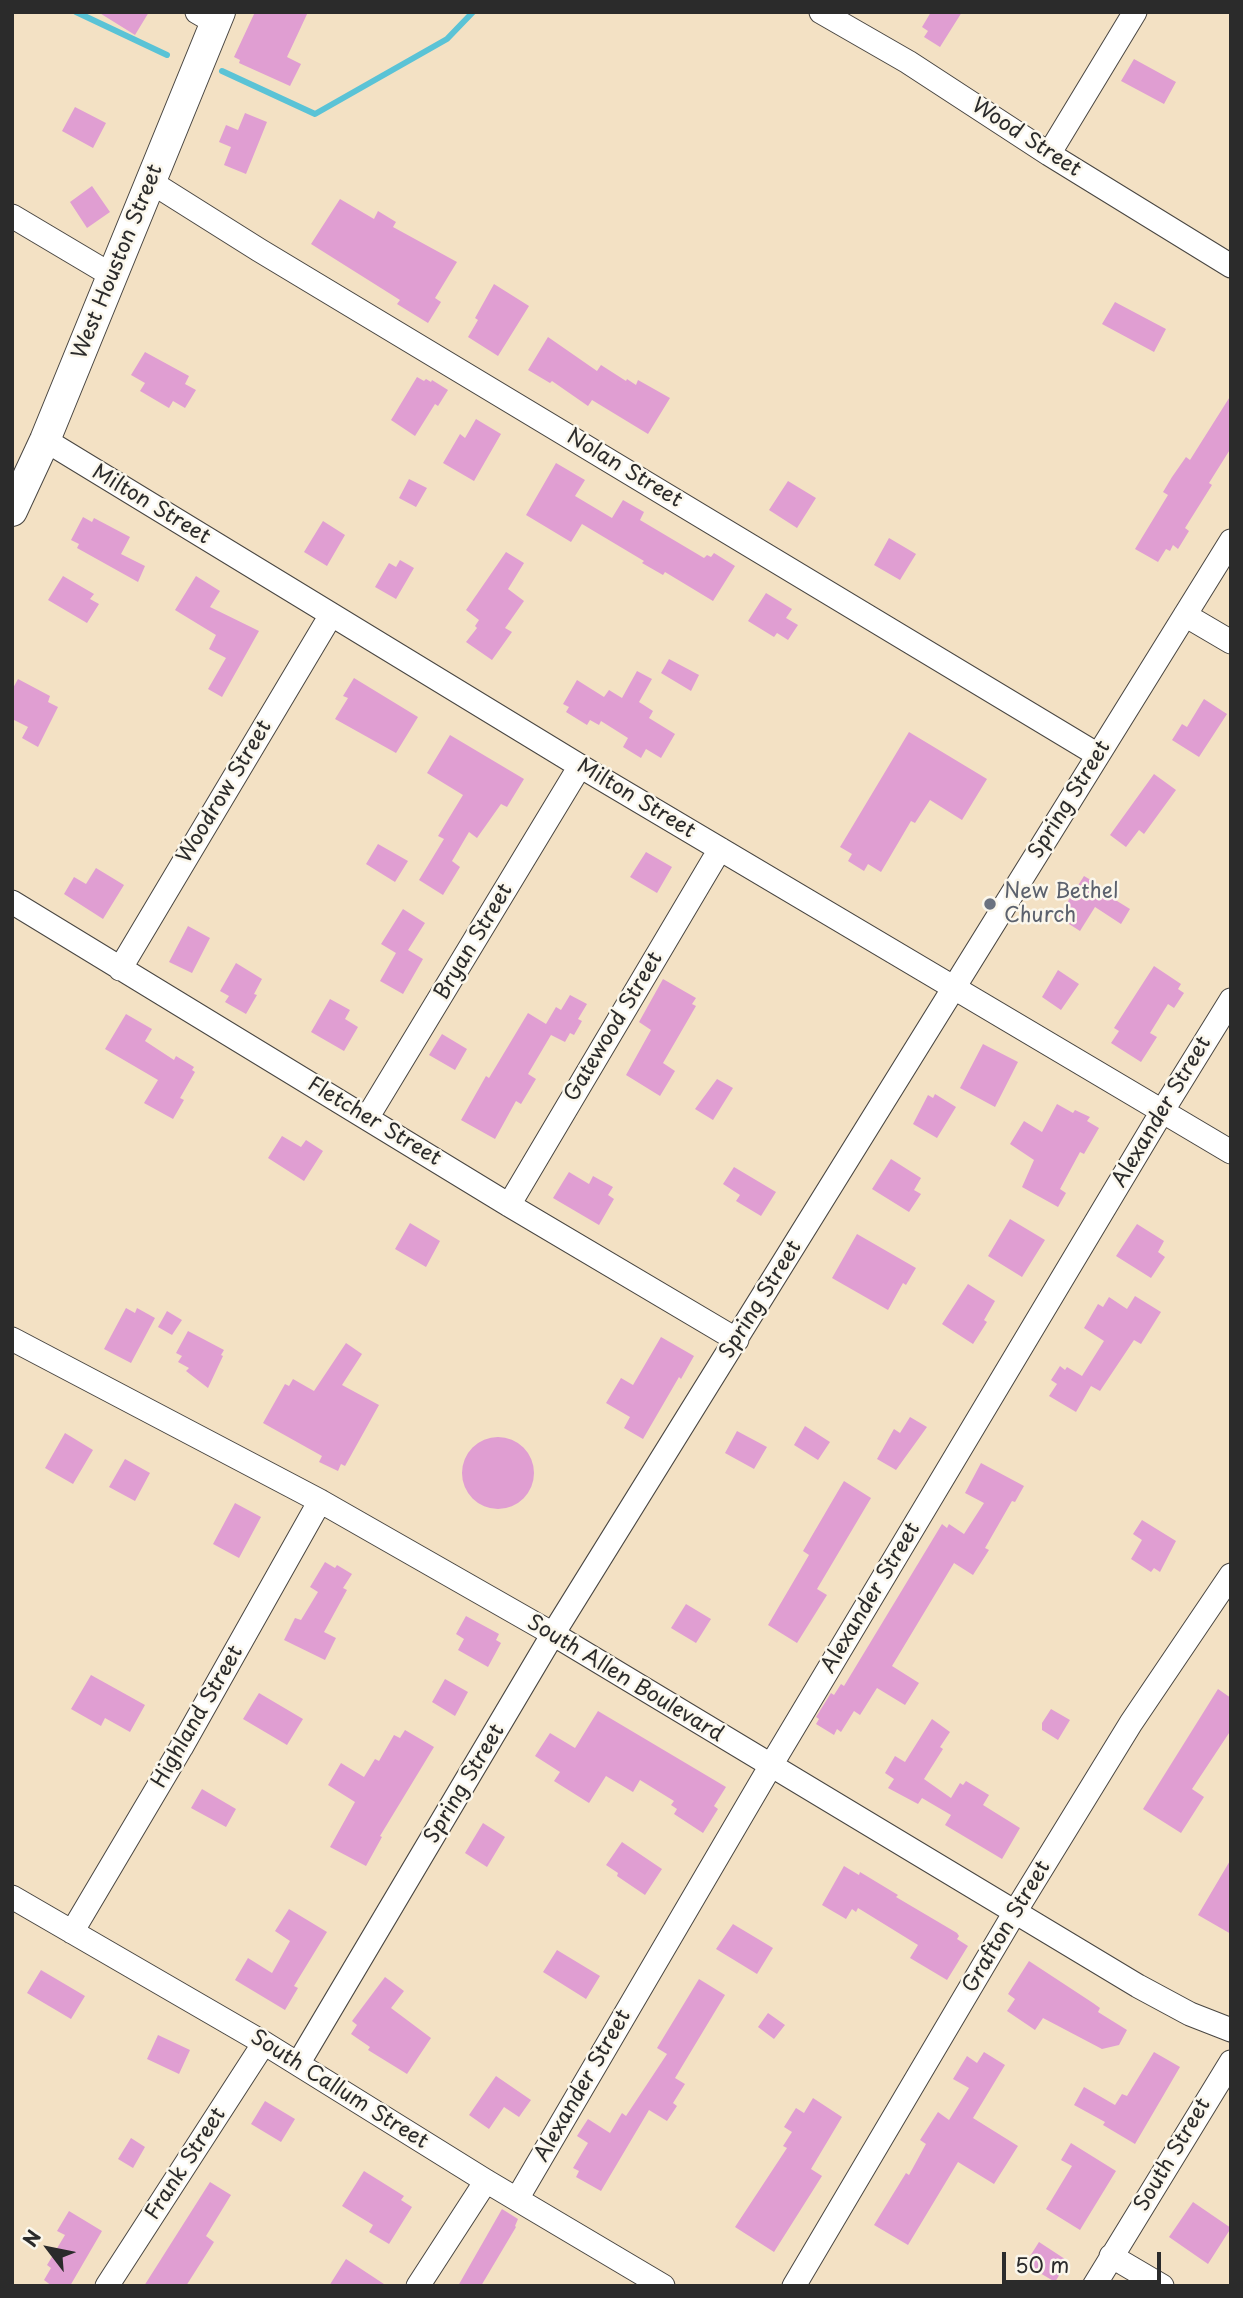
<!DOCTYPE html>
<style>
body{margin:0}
#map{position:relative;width:1243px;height:2298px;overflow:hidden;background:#f3e1c4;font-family:"Playpen Sans",sans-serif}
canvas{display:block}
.frame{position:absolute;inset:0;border:14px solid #2b2b2b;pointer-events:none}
.north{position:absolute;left:14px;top:2214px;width:70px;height:70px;-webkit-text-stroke:5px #fbf7ec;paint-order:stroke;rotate:302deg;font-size:19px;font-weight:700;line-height:28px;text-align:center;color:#2b2b2b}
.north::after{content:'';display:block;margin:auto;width:24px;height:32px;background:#2b2b2b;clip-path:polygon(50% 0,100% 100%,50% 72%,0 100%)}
.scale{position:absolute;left:1002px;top:2252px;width:159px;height:32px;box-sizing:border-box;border:4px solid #2b2b2b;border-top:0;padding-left:9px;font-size:21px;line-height:24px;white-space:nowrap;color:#2b2b2b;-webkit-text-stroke:5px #fbf7ec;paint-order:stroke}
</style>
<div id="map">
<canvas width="1243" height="2298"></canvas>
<div class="frame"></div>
<div class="north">N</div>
<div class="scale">50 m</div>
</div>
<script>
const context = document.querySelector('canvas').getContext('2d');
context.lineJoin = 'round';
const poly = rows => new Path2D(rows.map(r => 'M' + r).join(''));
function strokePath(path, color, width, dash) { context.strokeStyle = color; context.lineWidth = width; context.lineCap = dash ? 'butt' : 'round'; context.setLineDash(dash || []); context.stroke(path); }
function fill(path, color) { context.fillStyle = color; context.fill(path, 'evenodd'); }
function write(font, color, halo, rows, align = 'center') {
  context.font = font + ' "Playpen Sans",sans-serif'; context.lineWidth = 5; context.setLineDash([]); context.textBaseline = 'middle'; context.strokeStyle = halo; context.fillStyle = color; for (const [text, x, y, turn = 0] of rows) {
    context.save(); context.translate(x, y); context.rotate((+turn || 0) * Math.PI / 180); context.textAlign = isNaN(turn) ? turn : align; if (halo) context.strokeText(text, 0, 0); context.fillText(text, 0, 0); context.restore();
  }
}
strokePath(poly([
 [76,12,167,55],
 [222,71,315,114,447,39,473,12]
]), '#5ac3d6', 6);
fill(poly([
 [98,12,149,12,135,35],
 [255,12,308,12,287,57,301,64,290,86,239,63,240,60,234,57],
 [931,12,962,12,940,47,924,37,928,31,922,27],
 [1134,59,1176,82,1164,104,1121,81],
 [75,107,106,123,93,148,62,131],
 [245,113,267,122,246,174,224,165,231,147,219,142,226,125,238,130],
 [92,186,110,212,87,228,70,202],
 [340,199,374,219,378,211,396,222,393,227,457,262,435,298,441,302,428,323,397,304,400,300,311,244],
 [494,284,529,306,498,356,468,337,478,320,475,318],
 [1115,302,1166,329,1154,352,1102,324],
 [548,337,597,371,601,365,626,381,627,379,636,385,638,380,670,398,648,434,592,400,588,406,552,381,550,383,528,370],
 [145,352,189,376,185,384,196,390,185,408,173,401,169,408,140,391,145,383,131,375],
 [417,377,424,381,426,379,431,382,432,380,448,390,438,406,435,404,415,436,391,420],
 [1231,395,1231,448,1209,483,1212,485,1185,528,1189,531,1178,549,1173,545,1170,551,1166,549,1158,562,1135,549,1168,495,1163,492,1172,477,1186,457,1190,460],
 [476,419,501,434,474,481,443,463,460,434,465,438],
 [556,463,585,480,575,496,612,518,623,500,644,512,640,520,704,558,707,555,711,557,714,553,735,566,713,601,665,572,663,575,642,563,644,561,582,524,571,542,526,515],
 [409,479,427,488,416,507,399,498],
 [788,481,816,498,797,528,769,510],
 [83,517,92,522,94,518,130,537,121,554,145,566,138,582,77,548,79,544,71,540],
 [323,521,345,535,327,566,304,552],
 [889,538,916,554,900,580,874,565],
 [506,552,524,563,508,589,524,601,505,628,512,632,492,660,466,642,477,628,475,626,479,620,466,610],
 [400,560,414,568,396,599,375,587,389,563,396,567],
 [63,576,94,594,90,599,99,604,87,623,48,600],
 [196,576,220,591,210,607,259,631,222,697,208,689,226,658,209,649,216,635,175,610],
 [766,593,792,609,786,618,798,625,788,640,777,633,774,637,748,621],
 [669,659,699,675,691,691,661,673],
 [637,671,652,679,639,702,653,711,649,718,675,734,661,758,646,749,641,758,623,747,628,738,601,721,599,725,590,720,587,725,566,712,569,707,563,704,577,680,604,697,609,690,622,698],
 [354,678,418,717,396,753,335,719,348,698,343,696],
 [18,679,50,696,48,702,58,707,38,747,22,738,28,727,12,719,12,690],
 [1204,699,1227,714,1199,757,1172,740,1182,724,1187,727],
 [909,732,987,779,962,820,930,800,915,823,911,821,881,872,868,864,864,871,848,861,852,854,840,847],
 [450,735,524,779,507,807,501,804,477,838,469,832,452,861,460,867,443,895,419,880,444,839,438,836,463,795,427,773],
 [1154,774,1176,790,1144,834,1139,830,1126,847,1110,835],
 [378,844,408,861,395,882,366,864],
 [646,852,672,867,657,893,630,877],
 [96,868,124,885,103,919,64,894,74,877,86,884],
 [1084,876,1106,889,1104,893,1130,909,1121,924,1095,907,1080,931,1058,917],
 [403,909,425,923,408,950,423,959,403,994,380,981,396,953,381,944],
 [188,926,210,938,192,973,169,962],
 [236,963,262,979,254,994,257,995,246,1014,225,1002,229,996,220,991],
 [1154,966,1181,984,1178,989,1184,993,1174,1008,1168,1004,1150,1033,1157,1037,1141,1062,1111,1043,1119,1031,1114,1028],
 [1058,970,1079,984,1061,1010,1042,997],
 [663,979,696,998,692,1004,696,1006,663,1063,675,1071,660,1096,626,1075,651,1030,639,1022],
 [570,995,587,1004,578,1019,582,1021,574,1035,570,1033,565,1042,551,1035,528,1074,536,1079,521,1104,516,1101,495,1139,461,1120,486,1076,489,1078,528,1013,546,1024,556,1007,561,1010],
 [330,999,350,1010,345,1019,358,1027,344,1051,311,1032],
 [126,1014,152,1029,145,1041,174,1060,176,1056,194,1067,192,1070,195,1072,180,1098,184,1100,173,1119,144,1103,158,1080,105,1049],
 [442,1034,467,1049,455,1070,429,1055],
 [983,1044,1018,1062,995,1107,960,1088],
 [717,1079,733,1088,713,1120,695,1109],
 [935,1094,956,1107,937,1138,913,1124,928,1095,933,1098],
 [1057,1104,1073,1113,1075,1110,1090,1117,1087,1121,1099,1128,1084,1154,1080,1152,1060,1189,1066,1193,1058,1207,1022,1187,1034,1160,1010,1144,1024,1121,1042,1132],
 [282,1136,301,1147,306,1140,323,1151,304,1181,268,1158],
 [891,1159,921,1178,914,1190,921,1194,909,1212,872,1189],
 [734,1167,776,1192,761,1216,736,1201,740,1195,723,1184],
 [569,1172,589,1184,593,1176,613,1187,608,1195,614,1199,599,1225,553,1198],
 [1010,1219,1045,1240,1022,1277,988,1256],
 [410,1223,440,1241,426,1267,395,1249],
 [1137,1224,1164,1241,1158,1252,1165,1257,1151,1278,1116,1256],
 [857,1234,916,1268,906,1285,903,1283,888,1310,832,1278],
 [968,1284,995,1301,984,1320,987,1322,973,1344,942,1324],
 [1135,1296,1161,1312,1141,1344,1134,1340,1100,1391,1091,1386,1076,1412,1049,1396,1057,1384,1051,1380,1060,1366,1065,1370,1067,1367,1082,1376,1104,1341,1084,1328,1098,1304,1103,1307,1109,1297,1127,1309],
 [126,1308,135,1313,137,1308,155,1318,131,1363,104,1349],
 [167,1311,182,1320,172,1335,158,1327],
 [188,1331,224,1350,221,1355,223,1356,208,1388,186,1371,189,1368,178,1362,182,1356,176,1353],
 [661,1337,694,1356,681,1379,679,1377,643,1439,624,1428,630,1417,606,1403,621,1378,633,1385],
 [346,1343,362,1354,342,1385,379,1405,345,1466,341,1464,338,1471,319,1462,322,1456,263,1423,285,1384,289,1386,293,1379,314,1391],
 [910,1417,927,1427,896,1470,877,1459,894,1429,900,1433],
 [805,1426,830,1442,818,1460,794,1445],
 [737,1431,767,1447,754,1469,725,1453],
 [65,1433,93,1450,73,1484,45,1468],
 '462 1473a36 36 0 1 1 72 0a36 36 0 1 1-72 0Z',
 [125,1459,150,1473,135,1501,109,1487],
 [981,1463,1024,1486,1015,1502,1012,1501,985,1548,989,1550,973,1575,954,1563,892,1666,919,1683,905,1705,877,1688,860,1715,854,1711,841,1732,837,1729,834,1735,816,1724,819,1719,816,1717,831,1693,834,1695,841,1684,844,1686,942,1524,947,1528,949,1524,964,1534,984,1503,965,1493],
 [844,1481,871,1498,817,1589,827,1595,797,1643,768,1625,809,1555,803,1551],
 [235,1503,261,1517,239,1558,213,1544],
 [1142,1520,1176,1541,1160,1572,1154,1568,1151,1572,1131,1559,1142,1540,1133,1534],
 [325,1562,335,1568,337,1565,352,1574,343,1588,347,1590,324,1632,336,1638,325,1660,284,1640,295,1618,301,1620,318,1592,310,1587],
 [686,1604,711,1619,696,1643,671,1628],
 [466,1616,499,1634,496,1640,501,1643,488,1667,458,1650,464,1639,456,1634],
 [91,1675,145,1705,130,1732,105,1718,101,1726,71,1709],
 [445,1679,468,1692,455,1716,432,1702],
 [1218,1689,1231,1698,1231,1730,1192,1789,1204,1797,1181,1833,1143,1809],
 [259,1693,303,1719,287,1745,243,1719],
 [1051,1709,1070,1720,1058,1740,1042,1730,1042,1723],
 [598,1711,726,1787,714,1806,718,1809,703,1833,674,1814,677,1809,671,1805,674,1801,640,1780,633,1792,606,1776,589,1803,554,1781,560,1772,535,1756,550,1733,575,1748],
 [932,1719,950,1732,940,1747,943,1749,924,1779,951,1798,960,1783,963,1785,966,1781,989,1795,983,1805,1020,1828,1002,1859,945,1825,951,1815,922,1798,918,1804,888,1788,894,1779,885,1773,895,1756,905,1762],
 [405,1730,434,1747,380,1836,382,1837,366,1866,330,1847,355,1802,328,1785,341,1763,364,1777,375,1759,379,1761,394,1735,400,1738],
 [202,1789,236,1809,226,1827,191,1808],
 [483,1823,505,1837,487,1867,465,1853],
 [622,1842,662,1869,645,1895,617,1876,618,1873,606,1865],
 [1231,1859,1231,1934,1198,1915],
 [844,1866,859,1875,860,1872,898,1895,896,1897,957,1933,959,1936,957,1939,968,1946,947,1980,910,1958,918,1945,858,1908,856,1912,852,1909,846,1919,822,1905],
 [289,1909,327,1932,294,1986,298,1988,285,2010,235,1980,248,1958,272,1973,290,1941,275,1931],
 [733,1924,773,1948,757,1974,716,1949],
 [557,1950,600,1976,586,1999,543,1972],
 [1029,1961,1093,2003,1100,2008,1098,2012,1127,2030,1119,2045,1102,2049,1043,2018,1035,2030,1007,2011,1015,1999,1008,1994],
 [41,1970,85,1996,71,2019,27,1993],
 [385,1977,404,1991,391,2008,431,2038,407,2074,368,2050,370,2047,351,2034,357,2025,352,2021],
 [699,1979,725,1995,675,2078,685,2084,673,2103,677,2106,667,2121,649,2110,601,2191,576,2177,579,2171,573,2168,588,2143,577,2136,588,2119,610,2133,622,2113,626,2116,667,2054,657,2048],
 [768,2013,785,2025,774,2039,758,2027],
 [158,2035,190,2050,179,2074,147,2059],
 [984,2052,1005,2065,973,2118,1018,2146,994,2184,958,2162,908,2245,874,2225,906,2173,909,2175,926,2144,920,2140,938,2112,949,2120,969,2088,953,2079,967,2056,977,2063],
 [1154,2052,1180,2067,1135,2144,1103,2125,1105,2122,1074,2105,1084,2087,1115,2105,1122,2094,1127,2096],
 [496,2076,531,2100,519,2117,504,2107,489,2129,469,2115],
 [813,2098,842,2117,811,2169,822,2176,774,2252,735,2227,787,2148,783,2146,792,2132,784,2127,796,2108,804,2113],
 [265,2101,295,2119,281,2142,251,2124],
 [131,2138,145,2147,133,2168,118,2159],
 [1071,2143,1116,2171,1080,2230,1046,2209,1072,2166,1061,2160],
 [364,2171,404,2196,401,2200,412,2207,389,2244,369,2232,373,2225,342,2206],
 [210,2182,231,2195,206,2236,214,2242,186,2286,144,2286],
 [1193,2202,1231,2228,1208,2264,1169,2237],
 [502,2209,518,2219,515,2226,516,2227,481,2286,458,2286],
 [69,2211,102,2231,70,2286,52,2286,44,2280,51,2268,47,2265,65,2235,57,2231],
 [1039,2242,1068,2261,1055,2282,1025,2264],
 [346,2259,387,2286,329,2286]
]), '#e09ed2');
const minor = poly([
 [197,12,216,23],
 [821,12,908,62,1049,154,1231,266],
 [1049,154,1135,12],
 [151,182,259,250,1098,755],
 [12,216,113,276],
 [45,440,580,766,1231,1152],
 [1185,615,1231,642],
 [12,902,509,1205,737,1340],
 [120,969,331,615],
 [367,1118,580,766],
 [509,1205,720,849],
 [12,1339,320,1501,553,1634,1138,1986,1190,2014,1231,2030],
 [12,1897,264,2043,486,2181,663,2286],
 [72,1932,181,1748,320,1501],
 [298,2064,553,1634,1231,541],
 [517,2199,770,1767,1163,1110,1231,1000],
 [1111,2256,1162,2286],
 [107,2286,264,2043],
 [418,2286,486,2181],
 [794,2286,1015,1912,1131,1723,1231,1575],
 [1094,2286,1231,2062]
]);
const major = poly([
 [12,511,45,440,220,12]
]);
strokePath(minor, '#494642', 25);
strokePath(major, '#494642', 32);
strokePath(minor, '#fff', 23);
strokePath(major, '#fff', 30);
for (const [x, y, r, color] of [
 [990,904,7,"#6b7280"]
]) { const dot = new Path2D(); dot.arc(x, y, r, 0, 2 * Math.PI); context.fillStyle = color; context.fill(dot); strokePath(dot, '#fbf7ec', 2.5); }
write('21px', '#2b2b2b', '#fbf7ec', [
 ["Wood Street",1026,138,33],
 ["West Houston Street",118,262,-68],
 ["Nolan Street",624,469,31],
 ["Milton Street",151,505,31],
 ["Woodrow Street",225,792,-59],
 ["Milton Street",636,799,31],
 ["Spring Street",1070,800,-58],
 ["Bryan Street",474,942,-59],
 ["Gatewood Street",614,1027,-59],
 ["Alexander Street",1162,1112,-59],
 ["Fletcher Street",374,1122,31],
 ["Spring Street",761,1300,-58],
 ["Alexander Street",871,1598,-59],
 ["South Allen Boulevard",625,1679,31],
 ["Highland Street",198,1717,-60],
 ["Spring Street",465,1784,-59],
 ["Grafton Street",1007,1927,-59],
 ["Alexander Street",583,2086,-60],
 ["South Callum Street",339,2090,32],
 ["South Street",1173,2155,-59],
 ["Frank Street",186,2164,-57]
]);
write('21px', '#5b616d', '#fbf7ec', [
 ["New Bethel",1004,892],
 ["Church",1004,916]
], 'left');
</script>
